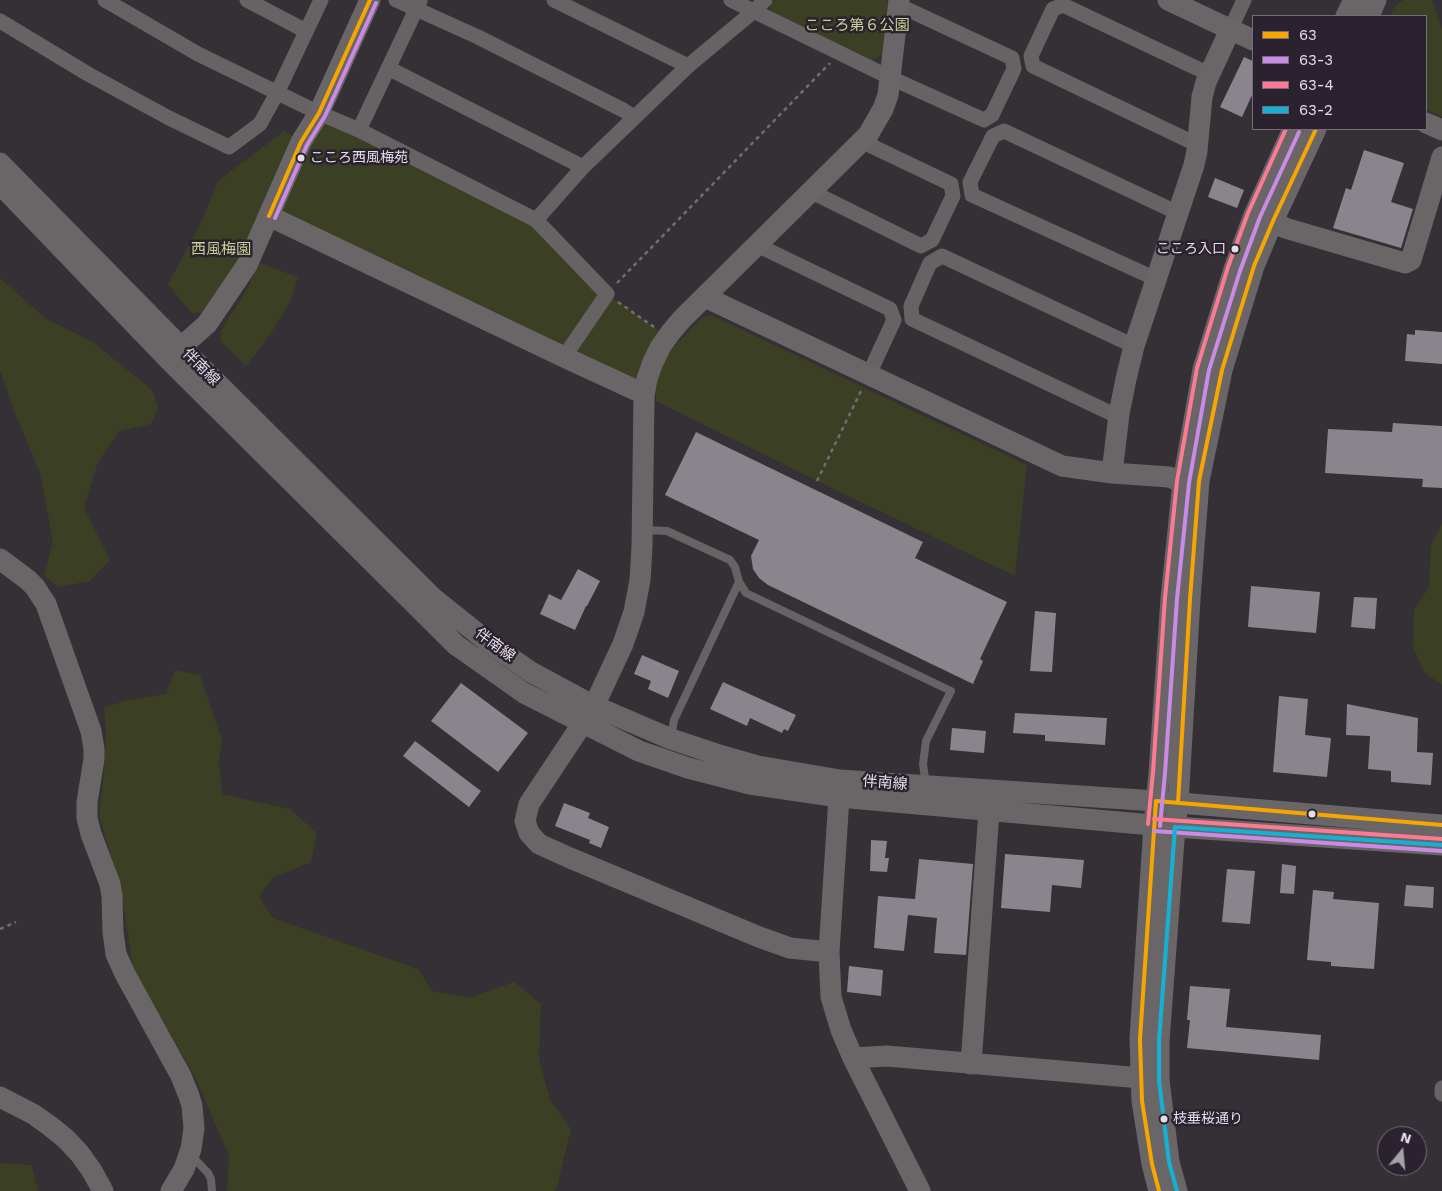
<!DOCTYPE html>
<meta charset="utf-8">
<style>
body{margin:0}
#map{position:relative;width:1442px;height:1191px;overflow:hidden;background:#343036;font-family:"Work Sans",sans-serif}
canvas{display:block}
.legend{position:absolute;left:1252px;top:15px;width:175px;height:115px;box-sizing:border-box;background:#2b2230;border:1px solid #756d79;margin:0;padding:6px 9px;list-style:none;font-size:15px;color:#e3dde7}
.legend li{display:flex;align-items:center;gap:10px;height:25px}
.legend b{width:25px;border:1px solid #756d79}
.north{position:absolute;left:1377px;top:1126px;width:50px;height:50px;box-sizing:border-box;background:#2b2230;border:1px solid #756d79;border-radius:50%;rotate:17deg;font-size:14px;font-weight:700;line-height:20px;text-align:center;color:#e3dde7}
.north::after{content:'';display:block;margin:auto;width:18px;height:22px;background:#a6a0a9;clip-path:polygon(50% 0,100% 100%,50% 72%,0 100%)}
</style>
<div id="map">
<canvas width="1442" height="1191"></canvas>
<ul class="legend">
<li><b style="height:6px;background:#f7a600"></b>63</li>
<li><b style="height:6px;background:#ca8be6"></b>63-3</li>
<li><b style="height:6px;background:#fe7a93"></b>63-4</li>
<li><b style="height:6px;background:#13b2d5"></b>63-2</li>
</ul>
<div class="north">N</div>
</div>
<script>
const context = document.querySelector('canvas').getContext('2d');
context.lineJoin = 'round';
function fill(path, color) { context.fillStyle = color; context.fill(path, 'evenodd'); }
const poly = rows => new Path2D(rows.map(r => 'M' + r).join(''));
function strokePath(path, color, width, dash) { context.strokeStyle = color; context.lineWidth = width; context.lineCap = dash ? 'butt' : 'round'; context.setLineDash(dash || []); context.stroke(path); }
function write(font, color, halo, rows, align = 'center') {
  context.font = font + ' "Work Sans","Noto Sans JP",sans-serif'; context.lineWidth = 5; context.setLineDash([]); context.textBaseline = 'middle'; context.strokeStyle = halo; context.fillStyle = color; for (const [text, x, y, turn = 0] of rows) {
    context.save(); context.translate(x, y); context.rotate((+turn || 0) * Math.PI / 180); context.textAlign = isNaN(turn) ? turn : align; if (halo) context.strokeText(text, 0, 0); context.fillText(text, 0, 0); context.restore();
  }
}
fill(poly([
 [773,0,888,0,882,55,871,61,772,15,769,4],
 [1403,0,1432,0,1442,29,1442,117,1426,109,1426,16,1390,16,1394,7],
 [319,113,536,220,607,294,668,337,644,394,269,216,216,310,192,314,168,284,199,227,219,180,284,131,301,142],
 [259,263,298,277,291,300,273,330,246,366,220,340,222,329,247,289],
 [0,278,45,318,93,342,153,391,158,409,151,424,120,431,98,462,84,508,110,560,90,581,59,587,44,576,53,541,40,473,14,411,0,370],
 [711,315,1027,465,1015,576,817,481,656,401,656,390,659,371,666,357,677,343,703,317],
 [1442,524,1442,685,1424,672,1413,647,1414,610,1429,587,1431,544],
 [175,670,200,675,222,740,219,761,222,794,290,809,317,833,311,862,273,878,259,897,273,918,418,969,432,991,469,998,514,982,541,1004,539,1058,550,1100,571,1129,557,1187,554,1191,227,1191,229,1156,196,1079,133,969,125,913,114,865,99,816,104,773,106,732,104,707,129,700,166,694],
 [0,1163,32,1165,38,1191,0,1191]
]), '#3b3f23');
fill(poly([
 [1244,57,1253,61,1253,93,1242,117,1220,107],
 [1364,150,1404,163,1391,202,1413,209,1401,248,1333,228,1346,188,1351,190],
 [1215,178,1244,190,1237,208,1208,197],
 [1415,330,1442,332,1442,364,1405,361,1407,334,1415,335],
 [1393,423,1442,426,1442,488,1422,487,1423,479,1325,473,1328,429,1392,432],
 [696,432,923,542,915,558,1007,602,980,659,983,661,973,684,768,585,759,578,753,569,751,556,759,540,665,495],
 [578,569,600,581,587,606,586,606,575,630,540,614,549,594,561,600],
 [1251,586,1320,592,1316,633,1248,627],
 [1354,597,1377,598,1375,629,1351,627],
 [1035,611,1056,613,1052,672,1030,671],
 [642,655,679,671,668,698,648,689,651,681,634,674],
 [723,682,796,715,788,731,784,729,782,733,750,718,747,726,710,709],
 [461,683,528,733,498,772,431,721],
 [1279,696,1308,699,1305,735,1331,738,1327,777,1273,772],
 [1347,704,1418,718,1417,752,1433,753,1431,785,1391,782,1391,771,1368,769,1370,736,1346,735],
 [1015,713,1107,718,1105,745,1045,741,1045,735,1013,733],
 [952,728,986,731,984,753,950,750],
 [415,741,481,791,469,807,403,756],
 [564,803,590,813,588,818,609,827,601,848,589,843,590,840,555,826],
 [871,840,887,841,885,858,889,858,887,872,870,871],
 [1005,854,1084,860,1081,888,1052,885,1050,912,1001,908],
 [919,859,973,864,966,955,934,953,937,918,908,915,904,951,874,948,878,896,915,899],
 [1282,864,1296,866,1294,894,1280,893],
 [1227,869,1255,871,1250,924,1222,922],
 [1406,885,1434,887,1433,908,1404,906],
 [1313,890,1334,892,1333,899,1379,903,1374,969,1331,966,1331,962,1307,960],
 [849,966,883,970,881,996,847,992],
 [1190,986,1230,989,1226,1027,1321,1035,1319,1060,1187,1048,1190,1020,1187,1020]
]), '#89858c');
strokePath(poly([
 [617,283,830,63],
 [618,302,654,327],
 [817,481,862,389],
 [0,929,16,922]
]), '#716d70', 2.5, [4, 4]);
strokePath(poly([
 [644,530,667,531,730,560,735,567,739,582,746,593,951,691,926,741,923,764,926,785],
 [671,738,674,720,739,582],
 [191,1155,208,1173,211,1179,212,1191]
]), '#676365', 8);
strokePath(poly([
 [105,0,198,54,319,113,359,130,536,220,607,294,564,357],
 [247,0,306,31],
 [396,0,478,37,623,110,634,117],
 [554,0,688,66],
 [731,0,891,78,984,120,992,115,1014,69,1012,58,898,5],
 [0,21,88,74,169,118,229,147,260,124,277,93,321,0],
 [1230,30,1244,0],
 [388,68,583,167],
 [359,130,420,1],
 [1198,145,1033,66,1031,56,1053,9,1063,5,1209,74],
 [812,192,921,246,932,240,953,196,951,184,863,142],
 [536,220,583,167,688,66,754,11,765,0],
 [757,245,890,309,894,320,869,374],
 [1156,279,972,195,970,182,993,136,1004,131,1178,213],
 [1119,417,912,319,911,306,930,263,942,256,1134,346],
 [1442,1088,1442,1094]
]), '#676365', 15);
strokePath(poly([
 [1168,0,1253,40],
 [1346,16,1354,0],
 [1369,16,1376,0],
 [1426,123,1442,130],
 [0,163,181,347,433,598,488,642,531,672,594,706,671,739,716,754,758,766,840,780,1156,801,1442,825],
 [0,184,169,360,456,645,524,693,639,751,688,768,750,784,839,797,1175,827,1442,845],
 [269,216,564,357,644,394],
 [1273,221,1285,228,1405,263,1411,260,1442,157],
 [705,297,1062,466,1112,473,1169,477,1183,482],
 [181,347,207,324,247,265,301,142,319,113,370,0],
 [1112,473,1119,414,1126,379,1134,346,1194,165,1197,151,1202,97,1206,82,1230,30],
 [0,559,28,580,35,587,46,604,91,731,94,749,94,759,87,802,87,818,91,834,110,884,112,896,113,932,116,954,125,974,181,1076,189,1096,192,1106,194,1128,191,1149,184,1169,171,1191],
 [839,797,829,952,831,997,841,1030,853,1058,920,1191],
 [829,952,790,948,759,937,570,858,539,844,529,833,525,821,529,804,594,706,623,644,634,612,640,580,642,547,644,396,647,379,653,362,661,346,671,332,682,319,868,135,883,109,888,95,899,0],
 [853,1058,887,1056,1141,1078],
 [971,1064,989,811],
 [0,1097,33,1114,50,1126,66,1139,80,1154,92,1171,103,1191],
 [1159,1191,1152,1164,1142,1101,1140,1039,1154,825,1159,773,1171,598,1183,482,1203,369,1234,269,1254,215,1293,129],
 [1177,1191,1169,1162,1159,1080,1159,1041,1175,827,1178,803,1190,599,1199,481,1222,370,1254,266,1273,221,1316,129]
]), '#6a6667', 21);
strokePath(poly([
 [269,216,301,142,319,113,370,0],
 [1156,801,1140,1039,1142,1101,1152,1164,1159,1191],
 [1156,801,1442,825],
 [1178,803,1190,599,1199,481,1222,370,1254,266,1273,221,1316,129]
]), '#f7a600', 4);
strokePath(poly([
 [275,218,307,145,325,116,376,3],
 [1160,826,1165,773,1177,599,1189,483,1209,370,1240,271,1260,217,1299,132],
 [1154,831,1442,851]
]), '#ca8be6', 4);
strokePath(poly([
 [1154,819,1442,839],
 [1148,824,1153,772,1165,598,1177,481,1197,368,1228,267,1248,213,1286,129]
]), '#fe7a93', 4);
strokePath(poly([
 [1175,827,1159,1041,1159,1080,1169,1162,1177,1191],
 [1175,827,1442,845]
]), '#13b2d5', 4);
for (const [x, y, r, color] of [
 [301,158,4.5,"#e3dde7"],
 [1235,249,4.5,"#e3dde7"],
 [1312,814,4.5,"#e3dde7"],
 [1164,1119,4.5,"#e3dde7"]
]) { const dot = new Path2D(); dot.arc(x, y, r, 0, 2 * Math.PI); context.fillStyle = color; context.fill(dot); strokePath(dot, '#2b2230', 2); }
write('14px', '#e3dde7', '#2b2230', [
 ["こころ西風梅苑",310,158],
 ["こころ入口",1226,249,"right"],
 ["枝垂桜通り",1173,1119]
], 'left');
write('15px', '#c8d390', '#2b2230', [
 ["こころ第６公園",857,26],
 ["西風梅園",221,250]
]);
write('15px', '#e3dde7', '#2b2230', [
 ["伴南線",201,367,45],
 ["伴南線",495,645,36],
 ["伴南線",885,783,4]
]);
</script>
